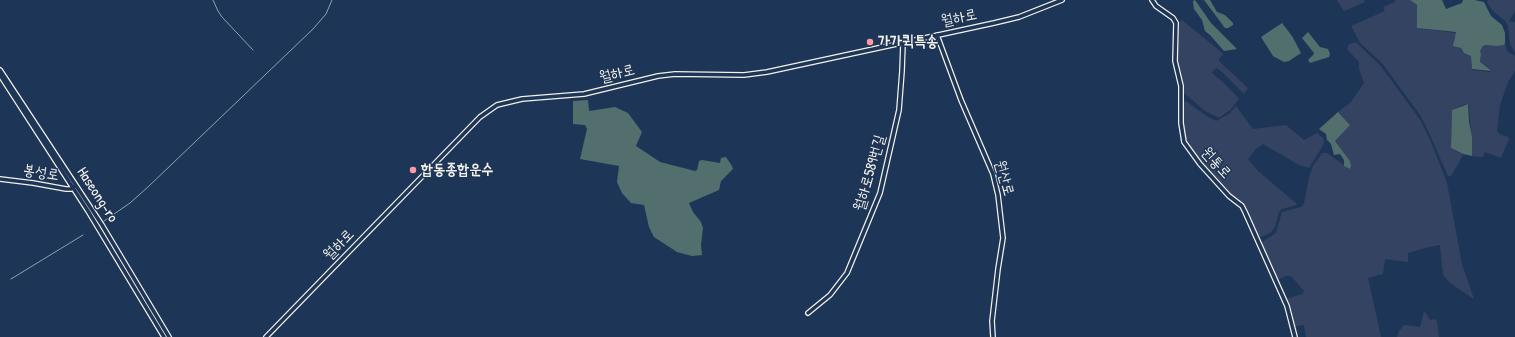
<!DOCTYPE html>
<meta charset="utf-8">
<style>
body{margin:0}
canvas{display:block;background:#1d3557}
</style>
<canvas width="1515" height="337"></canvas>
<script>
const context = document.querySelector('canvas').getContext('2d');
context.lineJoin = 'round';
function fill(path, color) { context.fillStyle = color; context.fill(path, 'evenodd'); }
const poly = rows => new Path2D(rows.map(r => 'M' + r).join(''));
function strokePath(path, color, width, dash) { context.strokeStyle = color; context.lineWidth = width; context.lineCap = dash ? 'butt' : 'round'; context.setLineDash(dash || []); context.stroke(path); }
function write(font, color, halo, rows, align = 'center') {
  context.font = font + ' "Patrick Hand","Poor Story",sans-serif'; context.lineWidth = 3; context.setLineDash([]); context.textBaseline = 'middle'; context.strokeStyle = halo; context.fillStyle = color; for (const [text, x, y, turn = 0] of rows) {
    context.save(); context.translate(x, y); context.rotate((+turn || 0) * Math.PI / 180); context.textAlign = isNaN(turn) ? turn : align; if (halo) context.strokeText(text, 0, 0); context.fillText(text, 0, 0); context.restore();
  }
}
fill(poly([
 [1337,0,1364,0,1365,2,1344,11],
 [1395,0,1410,0,1416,3,1417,8,1417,28,1456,33,1454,39,1454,46,1461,48,1462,51,1467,54,1471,56,1472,70,1491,72,1492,70,1480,62,1481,54,1480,51,1481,48,1486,45,1504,45,1505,43,1507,51,1515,56,1515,71,1508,82,1500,105,1497,131,1501,135,1508,137,1509,139,1501,158,1485,152,1483,157,1472,156,1469,105,1467,104,1462,105,1452,110,1451,148,1463,155,1451,176,1448,176,1427,128,1420,115,1382,63,1360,43,1351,26,1385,11,1383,7,1395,2],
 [1488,0,1515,0,1515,11,1509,21,1515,22,1515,53,1510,44,1508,25,1505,21,1493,11,1487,2],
 [1182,20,1221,52,1223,54,1219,59,1219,61,1248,88,1244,94,1223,73,1217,68,1215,69,1212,72,1213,74,1224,83,1239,99,1231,109,1219,118,1205,111,1184,93,1177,61,1178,24],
 [1356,42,1367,53,1380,65,1421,121,1431,142,1447,183,1462,264,1474,299,1450,283,1443,275,1440,245,1429,247,1408,253,1408,262,1385,259,1383,274,1368,278,1381,337,1306,337,1304,325,1295,326,1286,299,1302,294,1304,291,1291,276,1286,276,1277,280,1262,242,1276,233,1282,212,1301,207,1304,204,1309,177,1313,166,1322,153,1327,153,1349,169,1351,163,1350,161,1335,141,1347,128,1349,123,1338,112,1351,102,1364,83,1359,69,1359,62,1347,49,1349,44],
 [1186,101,1205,115,1216,121,1229,114,1236,106,1253,129,1286,125,1304,140,1317,133,1323,138,1324,142,1322,147,1309,168,1299,165,1263,144,1256,149,1248,159,1258,171,1297,204,1296,205,1282,209,1279,212,1275,227,1270,233,1261,237,1259,236,1246,210,1227,192,1195,157,1185,141,1182,125,1182,103],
 [1424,312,1426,313,1430,320,1435,319,1437,321,1439,337,1397,337,1399,331,1404,325,1420,327]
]), '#344361');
fill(poly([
 [1195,0,1211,23,1237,49,1224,51,1210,35,1205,31,1202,20,1194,9,1193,1],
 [1204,0,1210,0,1217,12,1225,15,1233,23,1233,25,1228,28,1225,28],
 [1410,0,1442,0,1446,9,1462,3,1463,0,1474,0,1484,2,1491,16,1502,25,1505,33,1505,43,1504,45,1497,46,1486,45,1483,46,1480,51,1481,54,1480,62,1492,71,1472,69,1471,56,1464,53,1461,48,1453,46,1456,32,1417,28,1417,5],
 [1282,23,1292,36,1301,53,1289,61,1284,62,1273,56,1261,37],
 [1308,32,1320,47,1328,49,1330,54,1329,57,1310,63,1308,60,1313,55,1314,53,1302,38],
 [588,100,589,111,615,107,628,113,642,132,636,146,660,162,695,171,697,170,699,161,702,160,720,163,721,158,726,157,732,166,733,169,721,181,719,190,689,203,693,212,701,222,703,228,701,245,702,255,692,256,677,252,654,237,649,227,644,205,631,203,622,193,617,182,619,166,580,159,587,129,585,125,573,124,573,101],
 [1468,104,1469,122,1472,137,1472,156,1463,154,1451,148,1452,110],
 [1338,112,1350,125,1335,141,1350,161,1351,166,1350,169,1344,166,1344,160,1340,154,1334,155,1331,144,1327,140,1326,134,1319,129]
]), '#526f6e');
strokePath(poly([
 [213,0,218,11,222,17,253,50],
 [104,221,130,203,149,186,313,29,326,14,332,0],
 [11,279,83,235]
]), '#8aa4ae', 1);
const minor = poly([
 [1152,0,1156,6,1173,18,1176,23,1175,61,1181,86,1181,123,1184,142,1200,164,1229,196,1242,206,1245,212,1287,306,1295,337],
 [937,35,961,100,993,174,998,195,1003,238,998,269,992,321,993,337],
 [0,70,102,225,169,337],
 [0,75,88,211,164,337],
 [0,179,33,183,66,189,71,189,75,186],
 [808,313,830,295,847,273,880,193,899,110,902,71,903,43],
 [266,337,480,117,497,105,522,99,584,94,658,76,675,74,744,75,767,72,994,23,1019,17,1062,0]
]);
strokePath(minor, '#f4f1e8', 6);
strokePath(minor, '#1d3557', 3.5);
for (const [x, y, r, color] of [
 [870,42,4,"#ff9aa2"],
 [413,170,4,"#ff9aa2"]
]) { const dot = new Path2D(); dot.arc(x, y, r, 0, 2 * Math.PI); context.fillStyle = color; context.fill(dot); strokePath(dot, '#1d3557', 1.5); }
write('15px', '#f4f1e8', '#1d3557', [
 ["월하로",959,18,-12],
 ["월하로",617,74,-14],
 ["원통로",1216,163,48],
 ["봉성로",41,173,9],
 ["월하로589번길",870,173,-74],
 ["원산로",1004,178,74],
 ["Haseong-ro",97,195,57],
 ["월하로",339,245,-46]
]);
write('bold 15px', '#f4f1e8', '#1d3557', [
 ["가가퀵특송",878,42],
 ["합동종합운수",421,170]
], 'left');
</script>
